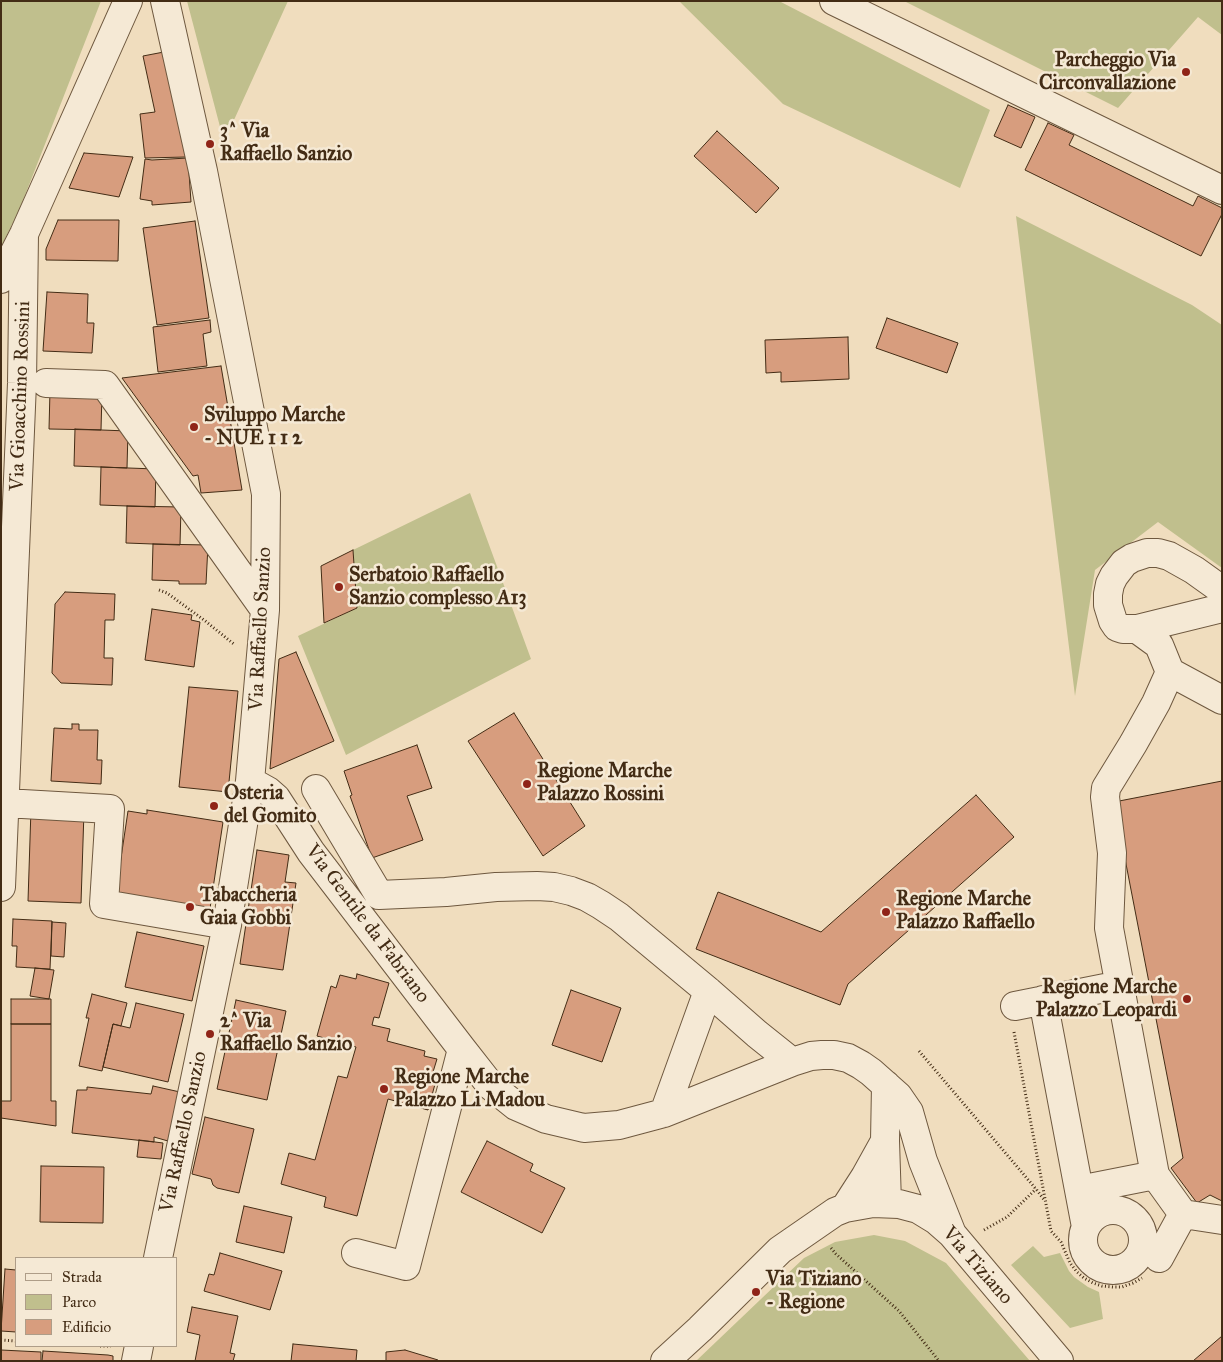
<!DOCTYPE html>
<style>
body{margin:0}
#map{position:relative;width:1223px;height:1362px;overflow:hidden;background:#f0ddbe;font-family:"IM FELL Great Primer",serif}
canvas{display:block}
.frame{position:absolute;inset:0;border:2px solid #432c15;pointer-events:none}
.legend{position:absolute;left:15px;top:1257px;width:162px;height:90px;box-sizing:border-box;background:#f5e9d5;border:1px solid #ae9d88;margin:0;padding:6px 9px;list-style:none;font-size:15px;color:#432c15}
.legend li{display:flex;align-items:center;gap:10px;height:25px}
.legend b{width:25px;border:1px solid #ae9d88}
</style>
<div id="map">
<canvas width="1223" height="1362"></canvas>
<div class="frame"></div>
<ul class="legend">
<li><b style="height:6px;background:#f5e9d5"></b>Strada</li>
<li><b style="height:14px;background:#c0bf8d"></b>Parco</li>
<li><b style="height:14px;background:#d79d7e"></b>Edificio</li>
</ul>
</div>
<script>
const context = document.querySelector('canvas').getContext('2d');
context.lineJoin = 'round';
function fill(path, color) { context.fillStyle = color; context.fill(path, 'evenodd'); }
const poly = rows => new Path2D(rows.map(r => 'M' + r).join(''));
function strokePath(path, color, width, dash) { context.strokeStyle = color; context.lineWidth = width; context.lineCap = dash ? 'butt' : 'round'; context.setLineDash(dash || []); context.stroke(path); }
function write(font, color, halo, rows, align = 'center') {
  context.font = font + ' "IM FELL Great Primer",serif'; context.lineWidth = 5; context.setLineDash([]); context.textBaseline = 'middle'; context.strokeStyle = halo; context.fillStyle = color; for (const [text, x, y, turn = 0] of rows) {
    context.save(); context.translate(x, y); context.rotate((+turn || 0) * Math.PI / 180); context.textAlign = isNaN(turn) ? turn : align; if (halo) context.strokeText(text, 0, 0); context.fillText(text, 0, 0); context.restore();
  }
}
fill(poly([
 [1,1,101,1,20,208,1,247],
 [187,1,288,1,224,142],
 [679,1,779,1,990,110,960,188,783,104],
 [904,1,1222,1,1222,35,1198,17,1118,108],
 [1016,216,1192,305,1222,325,1222,568,1158,522,1095,570,1075,696],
 [470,493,531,659,346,755,298,636,357,608,353,550],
 [874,1235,905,1241,946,1263,1030,1361,696,1361,804,1258,835,1242],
 [1033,1246,1044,1257,1060,1253,1069,1271,1074,1277,1088,1287,1099,1292,1103,1319,1070,1328,1011,1265]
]), '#c0bf8d');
const building = poly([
 [169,51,186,157,145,158,140,114,155,112,143,56,169,51],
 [1008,105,1035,117,1021,148,994,136,1008,105],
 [1048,123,1074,135,1069,145,1193,206,1198,196,1222,208,1222,214,1201,256,1025,170,1048,123],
 [717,131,779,188,756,213,694,156,717,131],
 [84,153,133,157,119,197,69,188,84,153],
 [188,158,191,202,152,205,152,201,140,199,145,159,152,160,188,158],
 [58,220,119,220,118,261,46,260,46,249,58,220],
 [195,221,209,318,157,325,143,228,195,221],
 [47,292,88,294,87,323,94,323,92,353,43,351,47,292],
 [887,318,958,343,947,373,876,348,887,318],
 [210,320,211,332,203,334,207,366,158,372,153,327,210,320],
 [848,337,849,379,781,382,781,372,766,373,765,340,848,337],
 [221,366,242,490,201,493,198,475,193,476,122,378,221,366],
 [50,391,102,393,101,430,49,429,50,391],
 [75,429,128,431,127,468,74,466,75,429],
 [101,467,156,469,155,507,100,505,101,467],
 [127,506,181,507,180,545,126,543,127,506],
 [153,544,208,545,206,584,179,584,179,581,152,580,153,544],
 [353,550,357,608,324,623,321,566,353,550],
 [65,592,115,594,114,620,105,620,104,658,113,658,112,685,61,683,52,673,55,604,65,592],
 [152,609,192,615,191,620,200,622,194,667,145,660,152,609],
 [296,652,334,741,270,769,279,659,296,652],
 [189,687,238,691,228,792,179,787,189,687],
 [514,713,585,826,543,856,468,741,514,713],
 [72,724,79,724,79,730,98,730,97,760,102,760,101,784,51,781,54,728,72,729,72,724],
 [417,745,432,788,407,796,423,840,372,858,350,796,352,795,344,771,417,745],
 [1222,781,1222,1201,1210,1195,1197,1203,1171,1168,1183,1158,1114,802,1222,781],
 [976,795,1014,837,848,984,840,1005,696,949,718,892,821,932,976,795],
 [31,809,84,811,81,903,28,901,31,809],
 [147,810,223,822,209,915,115,898,128,811,147,814,147,810],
 [257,850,289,855,285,882,296,883,283,970,240,964,257,850],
 [13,919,52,921,50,969,16,967,17,946,12,946,13,919],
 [52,922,66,923,64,957,51,956,52,922],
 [137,932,204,946,192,1001,125,987,137,932],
 [35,968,54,970,49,999,30,996,35,968],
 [357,974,389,983,379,1018,374,1017,372,1025,390,1029,387,1041,425,1051,424,1056,437,1059,433,1072,438,1073,428,1110,388,1099,357,1216,324,1207,326,1197,281,1184,289,1153,315,1160,338,1076,347,1078,356,1047,317,1036,331,986,336,988,340,975,356,979,357,974],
 [571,990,621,1008,602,1062,552,1045,571,990],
 [92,994,127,1003,121,1026,113,1024,102,1071,79,1066,89,1018,86,1018,92,994],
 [11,999,51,999,51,1024,11,1024,11,999],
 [236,1000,286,1011,267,1100,217,1089,236,1000],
 [136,1003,184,1014,168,1082,103,1067,113,1024,130,1028,136,1003],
 [11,1024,51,1024,51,1101,56,1101,56,1126,1,1118,1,1101,11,1101,11,1024],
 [153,1086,180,1092,168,1141,154,1137,154,1142,72,1133,77,1090,87,1090,87,1087,151,1094,153,1086],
 [205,1117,254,1129,239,1193,217,1188,213,1185,211,1179,192,1174,205,1117],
 [139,1140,163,1143,161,1159,137,1157,139,1140],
 [487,1141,533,1164,530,1171,565,1188,542,1233,461,1192,487,1141],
 [41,1166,104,1167,103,1223,40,1222,41,1166],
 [244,1206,292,1217,284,1253,236,1242,244,1206],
 [220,1253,282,1271,270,1310,204,1291,209,1274,214,1275,220,1253],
 [5,1269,16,1270,16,1332,1,1331,5,1269],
 [192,1307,238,1316,230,1353,235,1354,233,1361,195,1361,200,1335,187,1332,192,1307],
 [1222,1336,1222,1361,1193,1361,1222,1336],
 [293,1344,357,1350,356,1361,291,1361,293,1344],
 [1,1350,41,1352,41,1361,1,1361,1,1350],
 [405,1350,438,1360,438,1361,386,1361,386,1352,405,1350],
 [43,1351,108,1355,113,1356,113,1361,42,1361,43,1351]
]);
fill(building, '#d79d7e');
strokePath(building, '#432c15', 1);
const minor = poly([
 [834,1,1222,190],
 [1,279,24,234,128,1],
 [46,383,105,385,265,610],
 [1222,590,1194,570,1169,556,1158,553,1147,553,1132,558,1124,563,1114,576,1110,584,1108,594,1108,605,1113,621,1117,627,1123,629,1137,629,1222,608],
 [1137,629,1159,645,1170,672,1222,700],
 [1170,672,1156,703,1133,744,1106,788,1105,797,1112,853,1109,928,1155,1175,1183,1214,1222,1220],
 [250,781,268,791,276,798,311,852,462,1049,491,1086,516,1106,546,1119,584,1128,619,1125,664,1113,792,1062,811,1056,822,1055,834,1055,848,1058,861,1065,871,1072,898,1096,909,1112,923,1161,952,1234],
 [316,789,379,895,446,892,496,887,537,886,554,887,571,891,587,897,601,905,619,917,708,991,757,1034,792,1062],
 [5,803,110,809,104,904,227,925],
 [1,887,22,383,24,234],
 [1043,1000,1086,1227],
 [1015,1006,1120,985],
 [886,1085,885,1141,887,1203],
 [664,1113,708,991],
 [1079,1190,1155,1175],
 [845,1208,865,1177,885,1141],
 '1083 1240a30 30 0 1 1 60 0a30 30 0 1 1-60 0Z',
 [356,1253,406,1266,462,1049],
 [158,1258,227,925,250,781,265,610,266,494,203,171,165,1],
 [1159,1258,1183,1214],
 [136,1361,139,1346],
 [665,1361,700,1329,780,1250,835,1212,845,1208,873,1203,899,1204,918,1209,936,1220,952,1234,1059,1361]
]);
strokePath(minor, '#6e583f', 30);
strokePath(poly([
 [159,590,167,593,204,620,235,645],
 [1014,1032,1051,1231,1061,1242,1070,1263,1077,1272,1084,1278,1093,1283,1102,1286,1113,1287,1122,1287,1133,1283,1142,1278],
 [919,1051,1036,1189,1045,1201],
 [984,1230,1007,1217,1036,1189],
 [831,1248,836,1254,899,1311,939,1361],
 [1,1340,16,1341],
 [100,1346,111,1346]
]), '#432c15', 3, [1, 2.5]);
strokePath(minor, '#f5e9d5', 28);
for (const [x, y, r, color] of [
 [1186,72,5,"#8f2418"],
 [210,144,5,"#8f2418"],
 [194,427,5,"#8f2418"],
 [339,587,5,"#8f2418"],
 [527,784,5,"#8f2418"],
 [214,806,5,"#8f2418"],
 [190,907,5,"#8f2418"],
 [886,912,5,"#8f2418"],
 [1187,999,5,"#8f2418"],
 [210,1034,5,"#8f2418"],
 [384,1089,5,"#8f2418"],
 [756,1292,5,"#8f2418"]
]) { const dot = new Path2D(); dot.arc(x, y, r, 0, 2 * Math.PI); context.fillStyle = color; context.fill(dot); strokePath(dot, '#f5e9d5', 2); }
write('bold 20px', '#432c15', '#f5e9d5', [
 ["Parcheggio Via",1176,61,"right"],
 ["Circonvallazione",1176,84,"right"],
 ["3^ Via",220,132],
 ["Raffaello Sanzio",220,155],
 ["Sviluppo Marche",204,416],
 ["- NUE 1 1 2",204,439],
 ["Serbatoio Raffaello",349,576],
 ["Sanzio complesso A13",349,599],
 ["Regione Marche",537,772],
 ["Palazzo Rossini",537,795],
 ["Osteria",224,794],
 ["del Gomito",224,817],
 ["Tabaccheria",200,896],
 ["Gaia Gobbi",200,919],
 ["Regione Marche",896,900],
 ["Palazzo Raffaello",896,923],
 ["Regione Marche",1177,988,"right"],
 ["Palazzo Leopardi",1177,1011,"right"],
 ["2^ Via",220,1022],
 ["Raffaello Sanzio",220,1045],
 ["Regione Marche",394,1078],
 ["Palazzo Li Madou",394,1101],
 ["Via Tiziano",766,1280],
 ["- Regione",766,1303]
], 'left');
write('20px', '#432c15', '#f5e9d5', [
 ["Via Gioacchino Rossini",21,396,-88],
 ["Via Raffaello Sanzio",261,629,-87],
 ["Via Gentile da Fabriano",367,924,53],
 ["Via Raffaello Sanzio",184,1132,-78],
 ["Via Tiziano",977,1266,49]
]);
</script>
